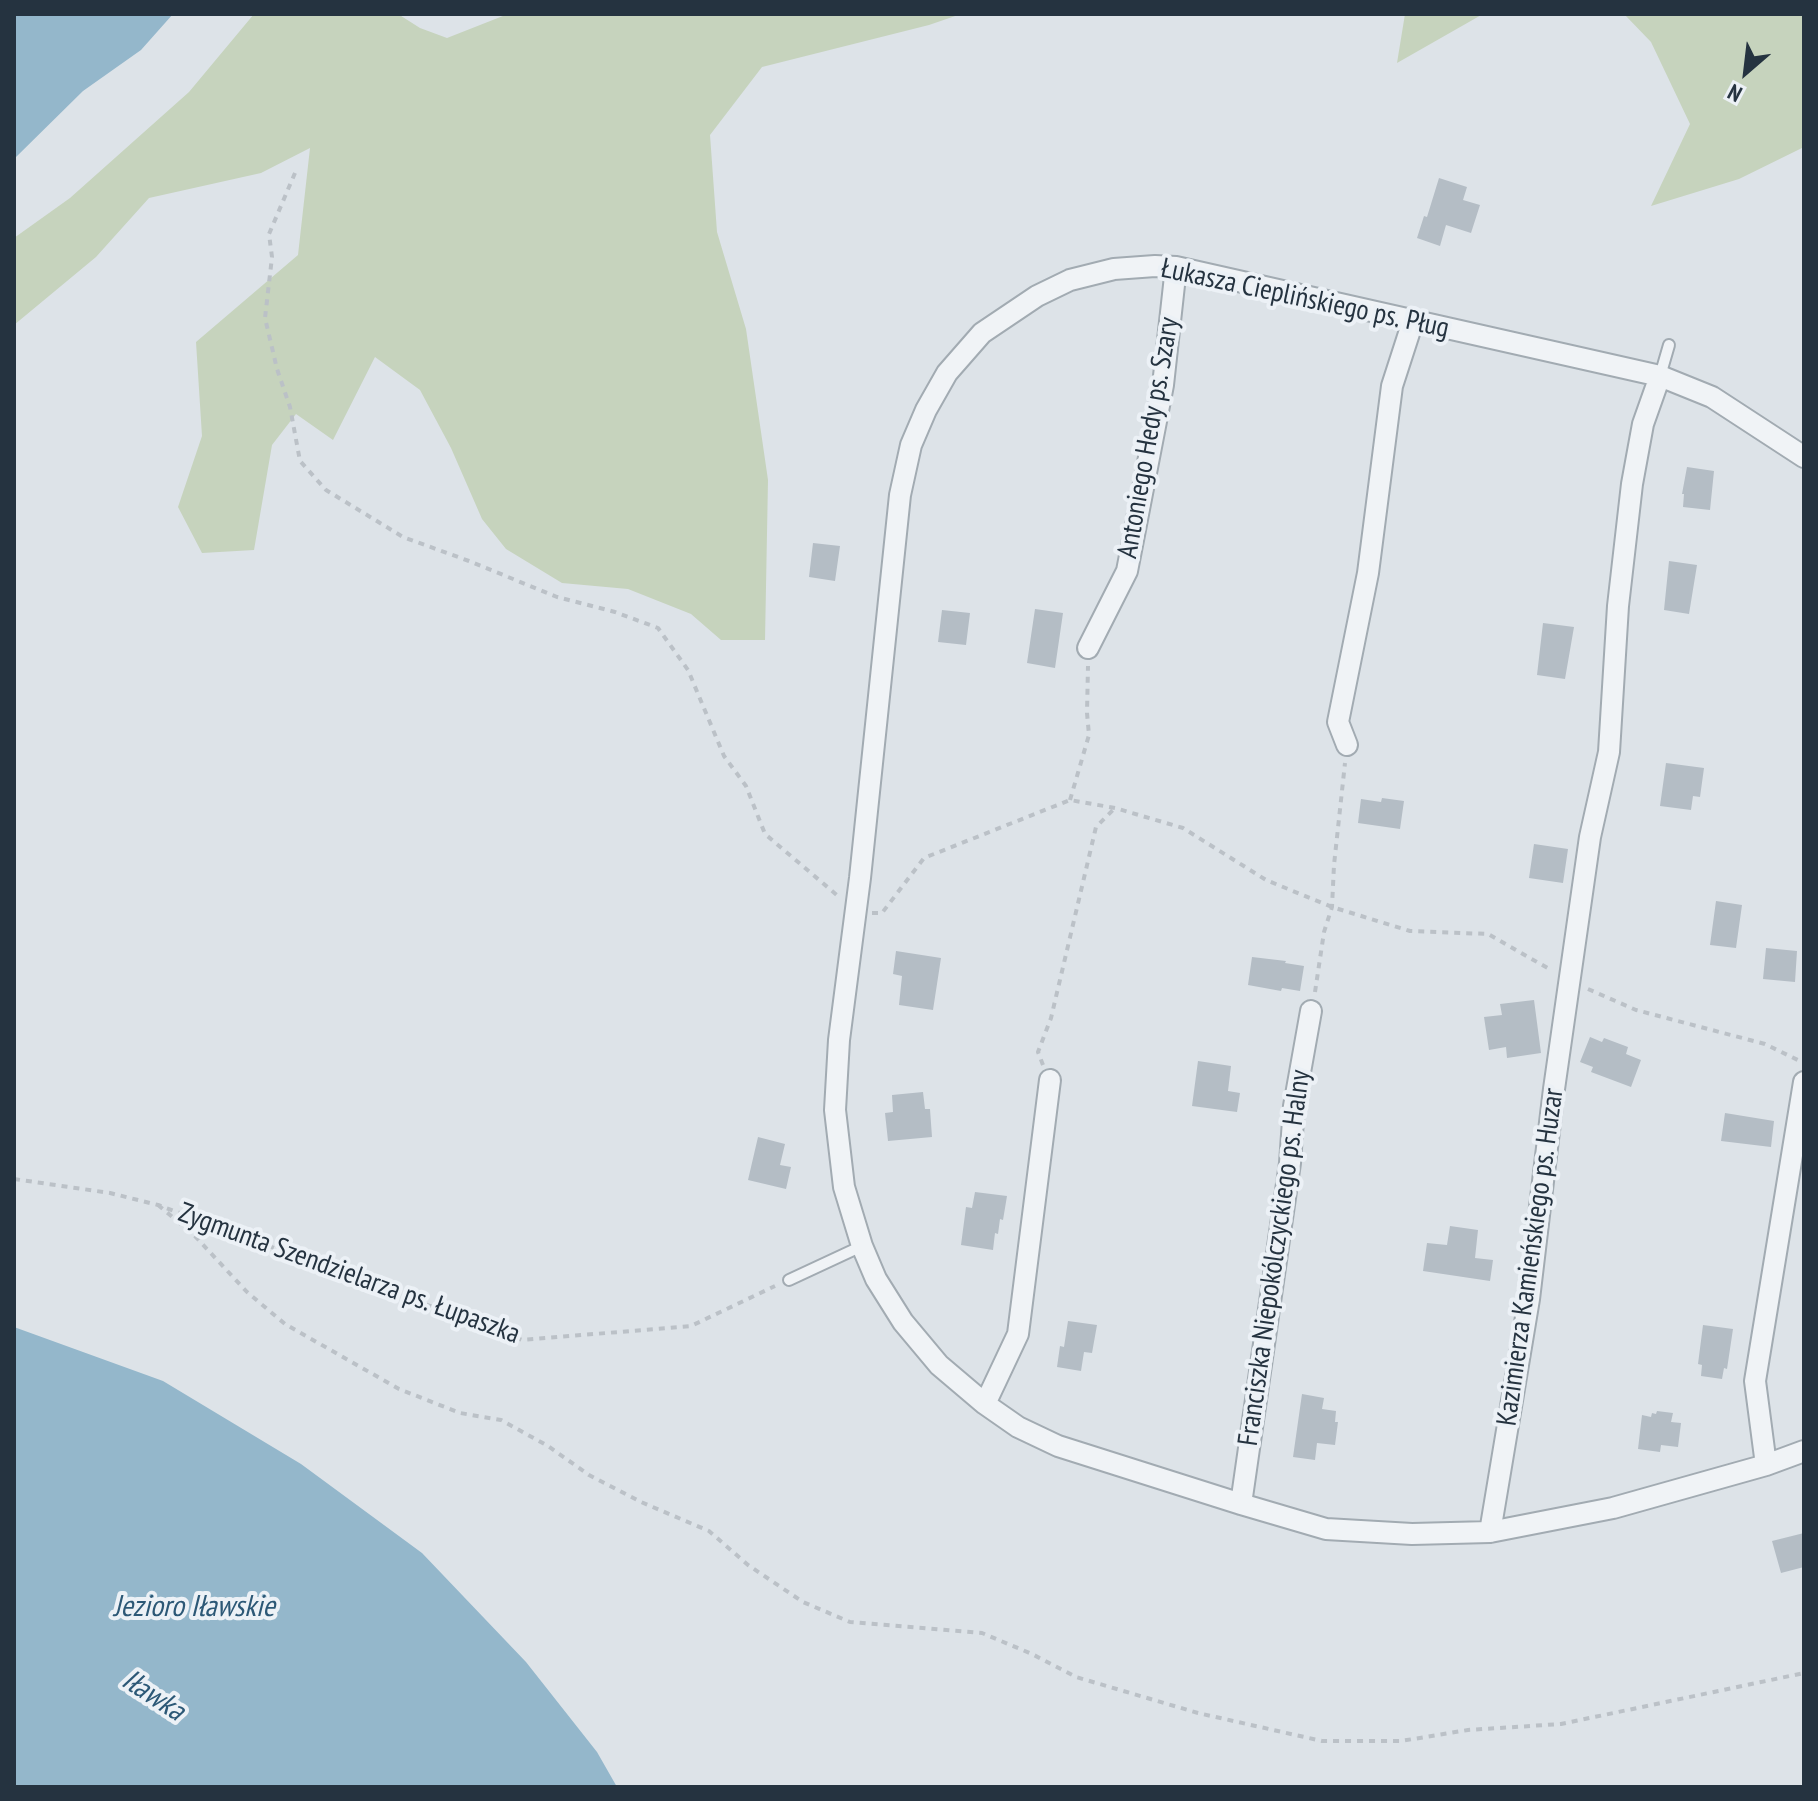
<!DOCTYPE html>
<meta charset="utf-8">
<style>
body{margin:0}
#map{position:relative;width:1818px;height:1801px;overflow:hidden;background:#dde3e8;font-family:"PT Sans Narrow",sans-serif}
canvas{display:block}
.frame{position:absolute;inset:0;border:16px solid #253340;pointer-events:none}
.north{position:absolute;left:1706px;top:32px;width:80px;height:80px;-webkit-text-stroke:6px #ecf1f6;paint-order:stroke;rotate:208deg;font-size:22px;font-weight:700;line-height:32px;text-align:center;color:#253340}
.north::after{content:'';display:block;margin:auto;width:28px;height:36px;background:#253340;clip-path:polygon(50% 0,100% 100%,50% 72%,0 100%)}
</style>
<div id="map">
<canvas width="1818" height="1801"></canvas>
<div class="frame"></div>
<div class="north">N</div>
</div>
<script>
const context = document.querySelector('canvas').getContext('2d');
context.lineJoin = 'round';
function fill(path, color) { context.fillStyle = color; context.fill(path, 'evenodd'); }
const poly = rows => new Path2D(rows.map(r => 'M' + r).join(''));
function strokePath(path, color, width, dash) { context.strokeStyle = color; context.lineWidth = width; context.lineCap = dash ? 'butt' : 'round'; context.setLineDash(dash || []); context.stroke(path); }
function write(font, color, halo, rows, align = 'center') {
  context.font = font + ' "PT Sans Narrow",sans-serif'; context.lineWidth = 8; context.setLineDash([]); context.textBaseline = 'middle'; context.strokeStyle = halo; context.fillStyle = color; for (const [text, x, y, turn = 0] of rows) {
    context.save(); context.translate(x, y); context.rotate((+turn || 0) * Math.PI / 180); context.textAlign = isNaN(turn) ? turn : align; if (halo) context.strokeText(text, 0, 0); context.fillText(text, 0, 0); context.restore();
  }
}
fill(poly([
 [254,14,398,14,420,28,447,38,508,14,961,14,929,25,762,67,710,135,717,232,746,329,768,480,765,640,721,640,691,614,628,589,562,583,506,549,482,519,451,448,420,390,375,357,333,440,296,414,272,445,254,550,202,553,178,507,202,436,196,342,298,255,310,148,261,173,149,198,96,257,14,325,14,238,70,198,189,92],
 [1405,14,1483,14,1397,63],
 [1624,14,1804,14,1804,136,1802,148,1739,179,1651,206,1690,124,1651,42]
]), '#c6d3bd');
fill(poly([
 [14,14,173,14,141,50,83,91,14,159],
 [14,1327,163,1381,301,1464,422,1553,526,1662,597,1752,617,1787,14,1787]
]), '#94b7cb');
fill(poly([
 [1439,178,1467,187,1463,200,1480,205,1471,233,1446,225,1440,246,1417,238,1424,216,1427,217],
 [1687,467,1714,471,1710,510,1683,507,1684,494,1682,494],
 [813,543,840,546,835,581,809,577],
 [1669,561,1697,565,1689,614,1664,610],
 [1035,609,1063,613,1055,668,1027,663],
 [942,610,970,613,966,645,938,642],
 [1543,623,1574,627,1565,679,1537,675],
 [1666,763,1704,768,1700,797,1693,796,1691,810,1660,806],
 [1382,798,1404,801,1400,829,1358,823,1361,799,1381,802],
 [1534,844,1568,849,1563,883,1529,878],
 [1716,901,1742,905,1736,948,1710,945],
 [1766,948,1797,951,1795,982,1763,979],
 [896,951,941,958,933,1010,899,1005,902,976,893,974],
 [1252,957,1286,961,1285,963,1304,966,1300,991,1282,988,1281,991,1248,985],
 [1534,1000,1541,1053,1507,1058,1506,1047,1489,1050,1484,1017,1502,1015,1500,1004],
 [1590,1037,1602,1042,1604,1038,1628,1047,1626,1054,1641,1060,1631,1087,1591,1072,1593,1067,1580,1062],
 [1198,1061,1231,1066,1228,1091,1240,1093,1237,1112,1192,1106],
 [923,1092,925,1109,930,1109,932,1137,888,1141,885,1113,893,1112,892,1095],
 [1725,1113,1774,1121,1771,1147,1721,1141],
 [758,1137,785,1144,780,1165,791,1167,786,1189,748,1180],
 [975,1192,1007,1196,1003,1220,1000,1219,998,1234,995,1233,993,1250,961,1245,966,1207,972,1208],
 [1450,1226,1478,1230,1475,1258,1493,1260,1490,1281,1423,1271,1427,1243,1447,1245],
 [1068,1321,1097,1325,1092,1353,1084,1352,1081,1371,1057,1367,1060,1346,1064,1347],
 [1703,1325,1733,1329,1727,1369,1724,1368,1722,1379,1701,1376,1702,1365,1698,1364],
 [1302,1394,1324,1398,1322,1409,1336,1411,1335,1422,1338,1422,1335,1445,1317,1443,1315,1460,1293,1457],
 [1657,1411,1673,1413,1671,1422,1681,1423,1678,1447,1661,1445,1660,1452,1638,1449,1642,1415,1651,1417,1652,1413,1656,1414],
 [1804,1533,1804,1567,1781,1573,1772,1541]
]), '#b4bdc5');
const service = poly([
 [1660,376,1669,345],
 [789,1280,862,1246]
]);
const minor = poly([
 [1804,457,1712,397,1660,376,1176,267,1155,266,1114,269,1070,280,1037,296,982,333,947,373,926,410,911,445,900,495,860,878,839,1040,835,1110,844,1187,862,1246,876,1279,903,1322,939,1365,985,1404,1018,1427,1058,1446,1241,1504,1326,1529,1412,1534,1490,1532,1613,1508,1766,1465,1804,1451],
 [1088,648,1127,571,1163,385,1176,267],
 [1347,745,1338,722,1368,573,1392,386,1413,321],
 [985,1404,1018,1334,1050,1080],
 [1766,1465,1755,1381,1804,1082],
 [1241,1504,1290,1163,1294,1106,1311,1011],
 [1490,1532,1529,1299,1554,1089,1590,837,1609,752,1618,606,1632,484,1643,424,1660,376]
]);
strokePath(service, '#a2abb2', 14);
strokePath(minor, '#a2abb2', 24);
strokePath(poly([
 [295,173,269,234,272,257,265,318,277,369,290,407,300,461,326,490,403,537,469,561,557,597,615,612,658,628,688,670,724,756,746,786,765,834,838,896],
 [1070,800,1089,735,1087,713,1088,666],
 [872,913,882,913,924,858,1070,800,1115,808,1183,828,1266,880,1332,907,1410,931,1488,934,1551,970],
 [1588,989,1636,1010,1765,1044,1802,1062],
 [1315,992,1324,932,1332,907,1334,865,1345,763],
 [1043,1065,1038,1052,1051,1018,1096,827,1115,808],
 [14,1179,110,1193,158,1205,522,1340,691,1326,775,1286],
 [158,1205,193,1234,247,1292,285,1324,399,1389,460,1413,501,1420,548,1446,589,1475,641,1502,709,1531,748,1565,803,1602,850,1622,982,1633,1032,1654,1076,1677,1198,1713,1322,1741,1401,1741,1468,1730,1561,1724,1804,1673]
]), '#bbc1c7', 4, [6, 6]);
strokePath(service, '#f0f3f6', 10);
strokePath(minor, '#f0f3f6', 20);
write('28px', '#253340', '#ecf1f6', [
 ["Łukasza Cieplińskiego ps. Pług",1305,299,12],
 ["Antoniego Hedy ps. Szary",1149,438,-80],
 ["Kazimierza Kamieńskiego ps. Huzar",1531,1257,-82],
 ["Franciszka Niepokólczyckiego ps. Halny",1275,1258,-82],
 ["Zygmunta Szendzielarza ps. Łupaszka",349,1274,20]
]);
write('italic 30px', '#2c5876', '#ecf1f6', [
 ["Jezioro Iławskie",194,1607],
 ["Iławka",153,1696,33]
]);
</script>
